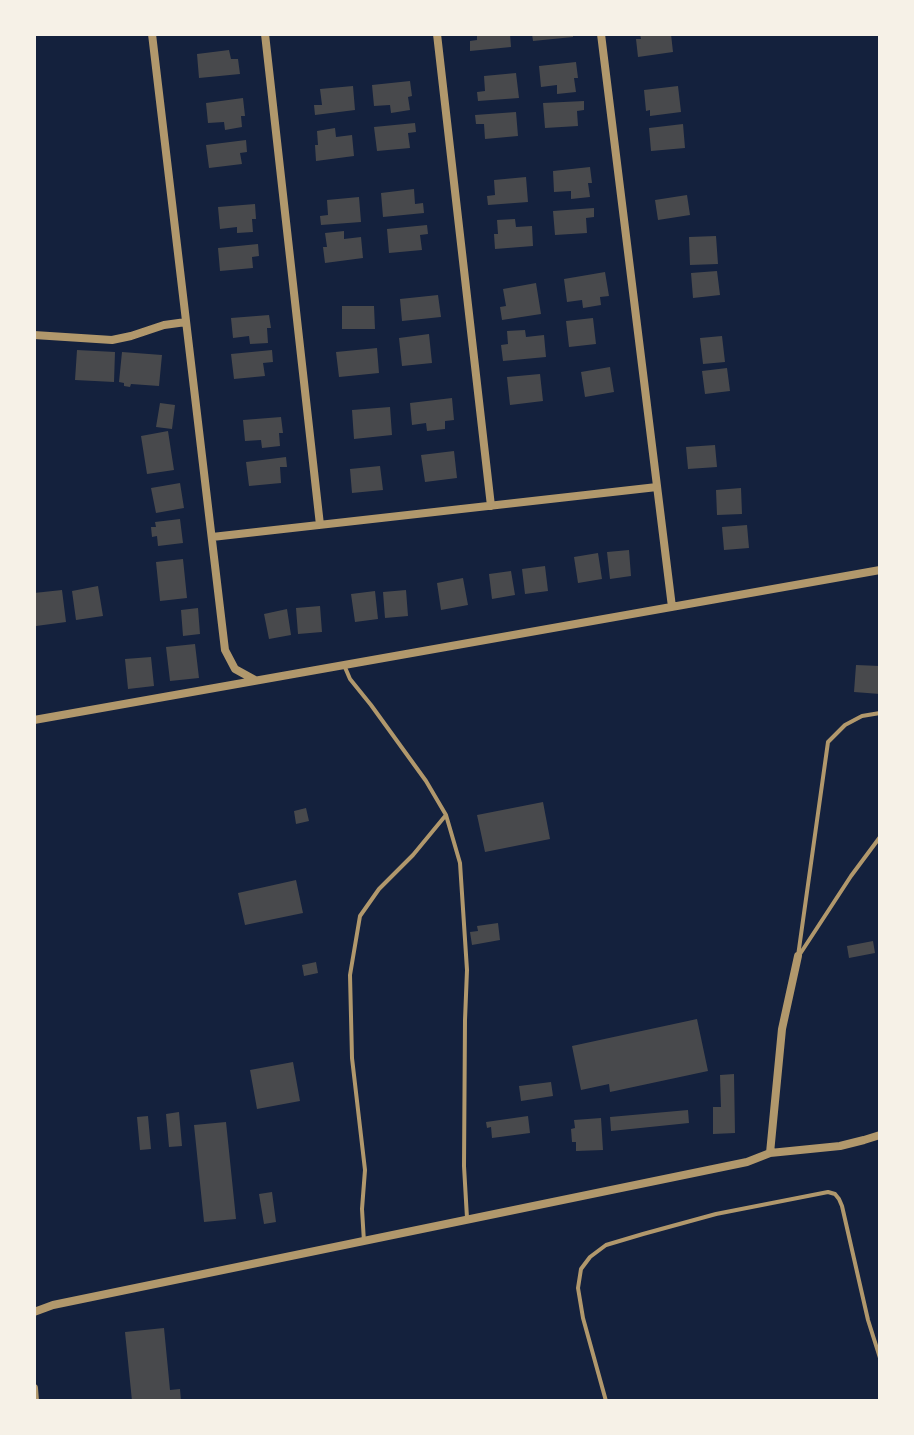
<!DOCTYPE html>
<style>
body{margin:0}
#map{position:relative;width:914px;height:1435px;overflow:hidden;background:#14213d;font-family:Rubik,sans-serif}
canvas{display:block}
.frame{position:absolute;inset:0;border:36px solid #f6f1e7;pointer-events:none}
</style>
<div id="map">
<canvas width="914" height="1435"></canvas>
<div class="frame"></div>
</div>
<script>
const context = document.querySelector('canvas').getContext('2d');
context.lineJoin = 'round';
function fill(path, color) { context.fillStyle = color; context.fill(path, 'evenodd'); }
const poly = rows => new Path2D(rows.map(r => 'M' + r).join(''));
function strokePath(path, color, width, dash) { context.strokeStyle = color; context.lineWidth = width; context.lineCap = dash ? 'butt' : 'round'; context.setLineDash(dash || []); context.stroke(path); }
fill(poly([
 [477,34,510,34,511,47,470,51,470,41,477,40],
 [532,34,573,34,573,37,533,41],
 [640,34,671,34,673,52,638,57,636,39,641,39],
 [229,50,231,59,238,59,240,74,199,78,197,54],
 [576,62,578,78,574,78,576,92,557,94,557,85,541,87,539,66],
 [516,73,519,98,478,101,477,92,485,91,484,76],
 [410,81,412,96,408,97,410,110,391,113,390,105,374,106,372,85],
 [353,86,355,110,315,115,314,105,322,105,320,89],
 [678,86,681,112,650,116,650,110,646,111,644,90],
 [243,98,245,116,241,116,242,127,225,130,224,122,208,123,206,103],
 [584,101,584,110,577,111,578,126,545,128,543,103],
 [516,112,518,136,485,139,484,124,476,124,475,115],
 [415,123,416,132,408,133,410,148,377,151,374,127],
 [683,124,685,148,651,151,649,128],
 [335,128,336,137,352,135,354,156,316,161,315,145,318,145,317,131],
 [246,140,247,152,240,153,242,164,209,168,206,145],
 [590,167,592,183,588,183,590,197,571,199,571,191,554,192,553,171],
 [526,177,528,202,488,205,487,196,495,195,494,180],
 [414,189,415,204,423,203,424,213,383,217,381,193],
 [687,195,690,215,658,220,655,200],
 [359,197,361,222,321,225,320,216,328,215,327,200],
 [255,204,256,219,252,219,253,232,237,233,237,227,220,229,218,207],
 [594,208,594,217,586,218,587,233,555,235,553,211],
 [515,219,516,227,532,226,533,246,495,249,494,234,498,234,497,220],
 [427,225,428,234,420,235,422,250,389,253,387,229],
 [344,231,344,239,361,237,363,258,325,263,323,247,327,247,325,233],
 [716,236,718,264,690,265,689,237],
 [258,244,259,256,252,257,253,268,220,271,218,248],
 [717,271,720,295,693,298,691,273],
 [605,272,609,296,600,297,601,305,583,308,582,300,567,302,564,279],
 [536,283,541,314,502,320,500,307,506,306,503,289],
 [438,295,441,317,402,321,400,299],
 [342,306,374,306,375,329,342,329],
 [269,315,271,328,267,328,268,343,250,344,249,336,233,338,231,318],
 [593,318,596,344,569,347,566,321],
 [525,330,526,337,544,335,546,357,503,361,501,345,508,344,507,331],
 [429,334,432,363,402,366,399,338],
 [722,336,725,362,703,364,700,338],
 [377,348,379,373,339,377,336,352],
 [77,350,115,352,114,382,75,380],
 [272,350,273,362,263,363,265,376,234,379,231,354],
 [122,352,162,355,159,386,131,384,130,387,124,386,124,383,119,382],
 [610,367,614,392,585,397,581,372],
 [727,368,730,391,705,394,702,371],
 [540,374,543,401,510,405,507,377],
 [452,398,454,420,445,421,445,429,427,431,426,423,412,425,410,403],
 [160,403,175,405,172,429,156,427],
 [390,407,392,435,354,439,352,410],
 [281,417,283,433,279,433,280,446,262,448,261,440,245,441,243,420],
 [168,431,174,470,147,474,141,436],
 [715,445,717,467,688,469,686,447],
 [454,451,457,478,425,482,421,455],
 [286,457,287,467,280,467,281,483,249,486,246,462],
 [380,466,383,490,352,493,350,469],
 [180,483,184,508,156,513,151,488],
 [741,488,742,514,717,515,716,490],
 [180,519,183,543,158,546,157,536,152,537,151,527,156,527,155,522],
 [747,525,749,548,724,550,722,527],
 [629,550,631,576,610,579,607,552],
 [598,553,602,579,578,583,574,557],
 [183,559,187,598,160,601,156,562],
 [545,566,548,591,525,594,522,569],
 [511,571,515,595,492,599,489,574],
 [463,578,468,605,441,610,437,583],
 [98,586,103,616,76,620,72,591],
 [62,590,66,622,36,626,34,593],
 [406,590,408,616,385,618,383,592],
 [375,591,378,619,355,622,351,594],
 [320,606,322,632,298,634,296,608],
 [198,608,200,634,183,636,181,610],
 [287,609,291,635,269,639,264,614],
 [195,644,199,678,170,681,166,647],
 [151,657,154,686,128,689,125,659],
 [856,665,880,666,880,694,854,692],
 [543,802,550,839,485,852,477,815],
 [306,808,309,821,296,824,294,811],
 [296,880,303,913,245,925,238,893],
 [498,923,500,940,472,945,470,932,478,931,477,926],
 [873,941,875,953,849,958,847,946],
 [316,962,318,973,304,976,302,965],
 [697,1019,708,1071,610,1092,609,1084,581,1090,572,1046],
 [293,1062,300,1101,257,1109,250,1070],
 [734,1074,735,1133,713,1134,713,1107,721,1107,720,1075],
 [551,1082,553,1096,521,1101,519,1086],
 [688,1110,689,1123,611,1131,610,1117],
 [179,1112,182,1146,169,1147,166,1114],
 [148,1116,151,1149,140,1150,137,1117],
 [528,1116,530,1133,492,1138,491,1127,487,1128,486,1122],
 [601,1118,603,1150,576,1151,576,1142,572,1142,571,1129,575,1128,574,1120],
 [226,1122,236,1219,204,1222,194,1125],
 [272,1192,276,1222,264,1224,259,1194],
 [164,1328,170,1390,180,1389,181,1401,132,1401,125,1332]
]), '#48494c');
strokePath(poly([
 [344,665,350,679,371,705,426,781,446,815,460,863,467,970,465,1020,464,1166,467,1218],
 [800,954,851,876,880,837],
 [798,956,828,742,845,725,862,716,880,713],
 [364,1242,362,1209,365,1170,352,1058,350,975,360,916,379,889,413,855,446,815],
 [606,1401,583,1318,578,1288,581,1269,590,1257,606,1245,643,1234,716,1214,828,1192,835,1194,839,1199,842,1206,868,1320,880,1358]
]), '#b1986c', 4);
strokePath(poly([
 [152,34,225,650,235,669,255,680],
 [265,34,320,525],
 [437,34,491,506],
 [601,34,672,607],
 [34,335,112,340,131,336,164,325,186,322],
 [212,537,657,487],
 [34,720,880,570],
 [770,1153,782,1029,798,956],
 [34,1312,53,1305,747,1162,770,1153,840,1146,864,1140,880,1135],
 [34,1388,35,1401]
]), '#b1986c', 8);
</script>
